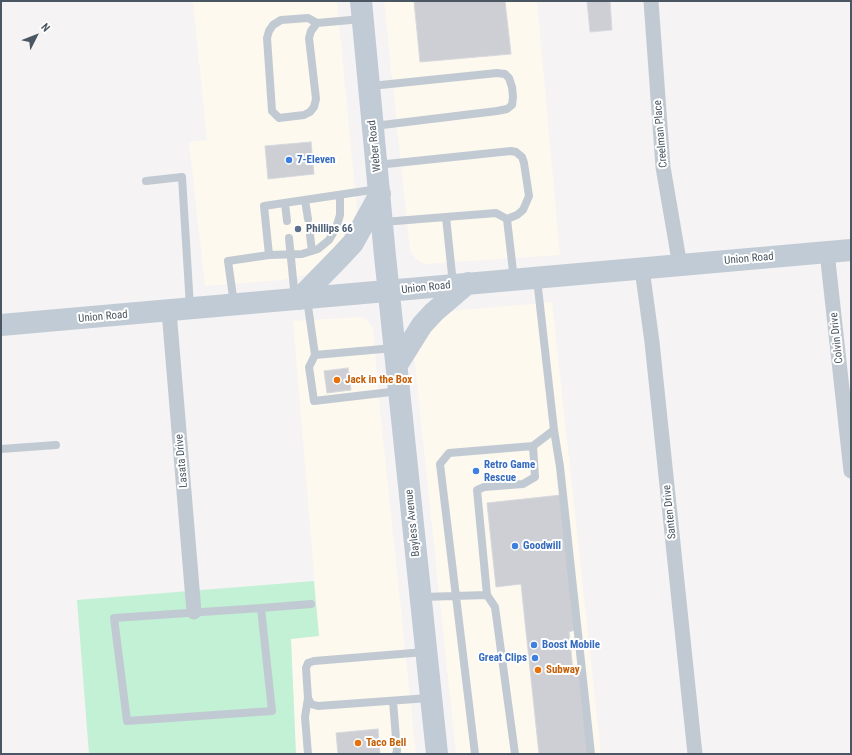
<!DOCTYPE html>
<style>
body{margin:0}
#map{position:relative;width:852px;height:755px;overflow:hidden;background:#f5f3f3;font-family:"Roboto Condensed",sans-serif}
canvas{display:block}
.frame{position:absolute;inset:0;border:2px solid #4a5661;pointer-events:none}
.north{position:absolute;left:16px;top:16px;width:40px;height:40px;-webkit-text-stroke:3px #fff;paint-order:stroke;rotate:48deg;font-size:11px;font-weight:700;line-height:16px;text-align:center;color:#4a5661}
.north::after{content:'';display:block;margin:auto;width:14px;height:18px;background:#4a5661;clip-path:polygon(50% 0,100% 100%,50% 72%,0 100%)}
</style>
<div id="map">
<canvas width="852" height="755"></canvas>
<div class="frame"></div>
<div class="north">N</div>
</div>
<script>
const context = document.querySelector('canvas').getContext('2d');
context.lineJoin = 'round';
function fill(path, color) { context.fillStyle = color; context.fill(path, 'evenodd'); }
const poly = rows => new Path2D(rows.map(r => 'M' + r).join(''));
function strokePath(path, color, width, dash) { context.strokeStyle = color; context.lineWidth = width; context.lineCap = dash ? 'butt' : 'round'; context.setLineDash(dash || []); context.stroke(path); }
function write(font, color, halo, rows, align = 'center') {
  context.font = font + ' "Roboto Condensed",sans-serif'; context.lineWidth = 4; context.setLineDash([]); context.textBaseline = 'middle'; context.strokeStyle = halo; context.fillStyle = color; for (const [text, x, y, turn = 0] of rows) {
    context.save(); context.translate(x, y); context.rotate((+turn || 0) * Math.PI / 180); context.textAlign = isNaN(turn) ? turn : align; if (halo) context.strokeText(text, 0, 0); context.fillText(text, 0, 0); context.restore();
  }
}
fill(poly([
 [193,1,337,1,357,211,352,227,314,271,302,276,282,280,205,286,189,142,207,140],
 [384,1,537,1,560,255,424,264,416,259,410,251],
 [552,302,601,754,456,754,414,356,418,340,448,312,463,310],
 [362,317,367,320,373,328,379,399,416,754,296,754,291,638,319,636,293,321]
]), '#fdf9ef');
fill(poly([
 [314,581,319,636,291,639,296,754,89,754,77,600]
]), '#c3f1d5');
const building = poly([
 [414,1,505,1,511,54,420,62,414,1],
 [587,1,610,1,612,30,590,32,587,1],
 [311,142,314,174,268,179,265,146,311,142],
 [348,368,351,390,327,393,324,371,348,368],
 [561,495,575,630,569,632,573,671,581,671,590,754,539,754,521,584,496,587,487,503,561,495],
 [378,729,380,754,338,754,336,733,378,729]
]);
fill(building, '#cdcfd5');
strokePath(building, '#d7d9de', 1);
strokePath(poly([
 [317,23,311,31,309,38,316,99,314,107,310,112,304,115,279,118,272,111,267,38,269,31,273,25,281,20,308,18,317,23,362,19],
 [371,86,497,73,505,74,509,78,512,87,513,97,512,105,507,109,497,111,374,126],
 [377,165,511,151,516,152,522,157,524,163,529,196,523,210,517,215,507,219,514,280],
 [146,181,182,177,190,307],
 [305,200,308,219],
 [285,203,287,221],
 [446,217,453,284],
 [383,222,496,213,507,219],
 [310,235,312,251],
 [289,238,295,299],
 [269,255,302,254,318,249,329,240,336,228,340,215,340,195],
 [307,299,315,355,394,348],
 [234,304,228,261,269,255,264,206,378,189],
 [315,355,309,367,314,401,399,391],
 [554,430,560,467,591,754],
 [533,446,554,430,537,279],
 [1,449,56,445],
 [422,597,487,595],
 [261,608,272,711,127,721,114,618,261,608],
 [261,608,311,604],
 [425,652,314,661,308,663,306,668,308,698,311,704,318,706,429,698],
 [308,698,305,717,308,754],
 [393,701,397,751,396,754],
 [475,754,440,464,449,453,533,446,535,477,523,484,484,487,477,490,487,595,495,607,515,754]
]), '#c1cad2', 8);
strokePath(poly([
 [651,1,663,167,680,266],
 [827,252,851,471],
 [642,269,652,342,695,754],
 [169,311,194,612]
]), '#c1cad2', 15);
strokePath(poly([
 [361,1,385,256,437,754],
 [299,299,340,257,353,243,380,194],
 [1,325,851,250],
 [397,365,422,325,434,312,468,283]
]), '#c1cbd6', 22);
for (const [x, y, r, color] of [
 [289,160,4,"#3f7fe0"],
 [298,229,4,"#5c6f8a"],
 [337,380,4,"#e8710a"],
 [476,471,4,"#3f7fe0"],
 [515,546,4,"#3f7fe0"],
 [534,645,4,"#3f7fe0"],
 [535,658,4,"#3f7fe0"],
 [538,670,4,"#e8710a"],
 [358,743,4,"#e8710a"]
]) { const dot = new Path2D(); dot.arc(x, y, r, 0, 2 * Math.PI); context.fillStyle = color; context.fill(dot); strokePath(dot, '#fff', 1.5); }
write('11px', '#4a5661', '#fff', [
 ["Creelman Place",661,134,-95],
 ["Weber Road",375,146,-96],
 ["Union Road",749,259,-5],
 ["Union Road",426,288,-6],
 ["Union Road",103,317,-5],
 ["Colvin Drive",837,338,-96],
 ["Lasata Drive",182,461,-95],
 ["Santen Drive",670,512,-96],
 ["Bayless Avenue",413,523,-96]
]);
write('bold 11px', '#366cbe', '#fff', [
 ["7-Eleven",297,160],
 ["Retro Game",484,465],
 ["Rescue",484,478],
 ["Goodwill",523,546],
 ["Boost Mobile",542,645],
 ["Great Clips",527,658,"right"]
], 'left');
write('bold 11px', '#4e5e75', '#fff', [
 ["Phillips 66",306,229]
], 'left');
write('bold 11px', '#c56008', '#fff', [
 ["Jack in the Box",345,380],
 ["Subway",546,670],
 ["Taco Bell",366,743]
], 'left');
</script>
